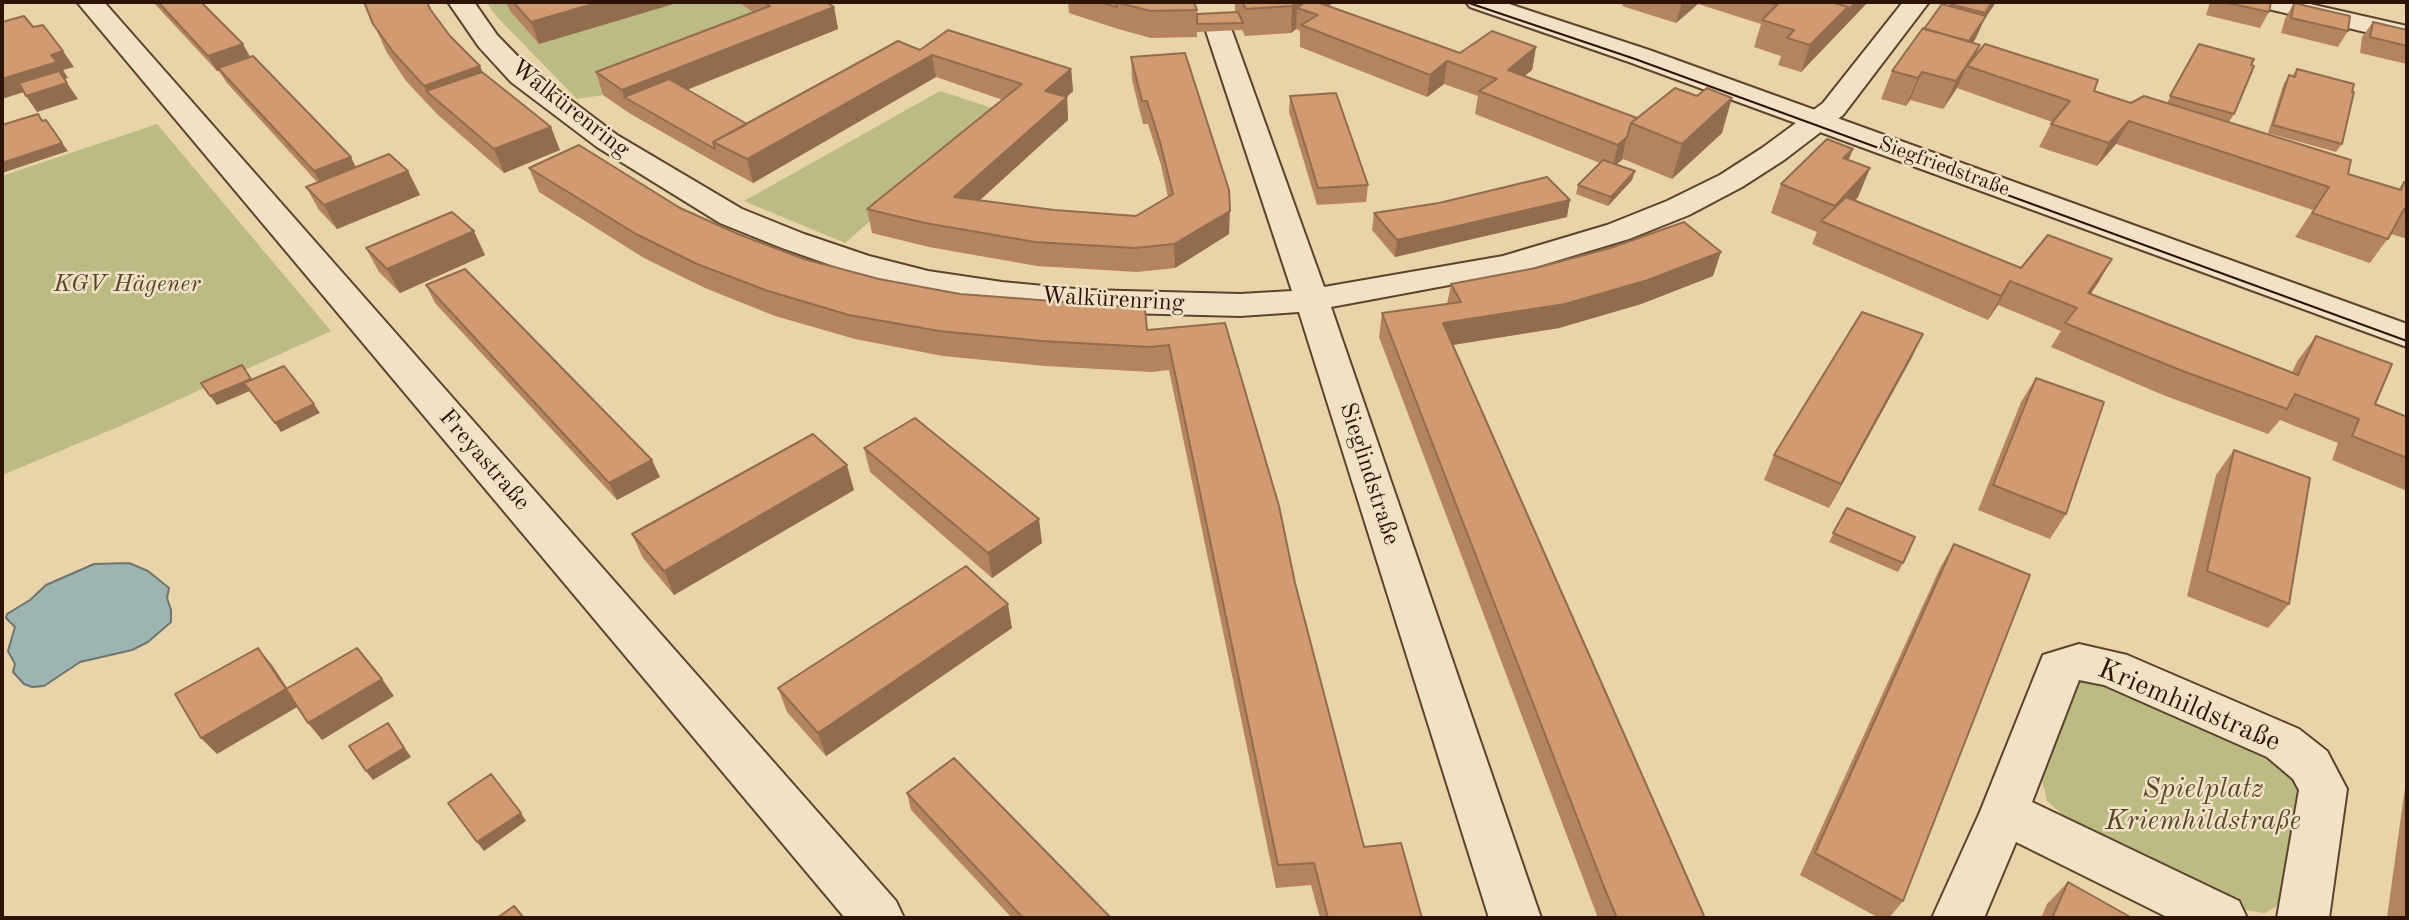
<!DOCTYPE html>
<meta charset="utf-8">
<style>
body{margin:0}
#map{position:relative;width:2409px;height:920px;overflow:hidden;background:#e9d3a9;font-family:"Old Standard TT",serif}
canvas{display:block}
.frame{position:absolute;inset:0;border:4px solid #2d1303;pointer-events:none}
</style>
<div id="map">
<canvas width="2409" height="920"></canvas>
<div class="frame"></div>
</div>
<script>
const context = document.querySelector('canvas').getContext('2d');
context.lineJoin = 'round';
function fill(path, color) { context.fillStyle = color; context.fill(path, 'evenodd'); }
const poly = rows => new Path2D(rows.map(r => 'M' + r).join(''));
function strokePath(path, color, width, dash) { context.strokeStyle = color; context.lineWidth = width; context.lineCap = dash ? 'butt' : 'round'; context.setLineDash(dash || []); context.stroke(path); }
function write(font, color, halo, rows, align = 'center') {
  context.font = font + ' "Old Standard TT",serif'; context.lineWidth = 5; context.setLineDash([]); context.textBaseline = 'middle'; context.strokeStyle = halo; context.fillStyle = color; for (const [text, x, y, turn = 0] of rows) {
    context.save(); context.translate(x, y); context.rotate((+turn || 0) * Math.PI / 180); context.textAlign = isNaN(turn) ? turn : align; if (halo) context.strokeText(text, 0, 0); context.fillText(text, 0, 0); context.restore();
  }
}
fill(poly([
 [486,2,504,2,539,44,679,2,738,2,776,28,603,95,577,99,496,16],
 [940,91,998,110,845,243,744,201],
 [157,124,331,331,118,427,2,475,2,176],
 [2087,677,2272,756,2288,768,2298,785,2279,905,2265,913,2245,910,2073,824,2047,801,2042,779,2075,682]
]), '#bcbb84');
const water = poly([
 [129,563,148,571,169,588,167,598,171,610,171,622,148,642,132,650,80,662,44,686,32,687,24,684,13,672,15,664,8,651,15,627,6,618,7,614,30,600,46,585,94,564,129,563]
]);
fill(water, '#9cb5b3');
strokePath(water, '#70746d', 2);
const minor = poly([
 [77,2,104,2,896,901,904,918,845,918,77,2],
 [448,2,474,2,497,35,531,70,617,135,742,209,804,234,869,256,928,271,1002,282,1086,290,1240,294,1292,291,1206,31,1210,25,1219,23,1228,25,1232,31,1324,287,1503,256,1607,225,1667,201,1720,175,1762,148,1823,103,1903,2,1929,2,1843,115,1784,160,1742,187,1689,215,1629,239,1519,272,1331,307,1541,918,1489,918,1299,312,1240,316,1086,312,1002,302,928,291,845,270,782,248,720,223,597,147,511,82,479,47,448,2],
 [2256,2,2301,2,2407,26,2407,42,2260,7,2256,2],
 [2079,644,2127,655,2299,729,2327,751,2347,789,2329,918,2277,918,2299,790,2293,779,2267,757,2104,685,2079,680,2032,802,2239,901,2247,918,2169,918,2016,842,1984,918,1932,918,1980,812,2043,655,2079,644]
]);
const tertiary = poly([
 [1466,2,1503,2,1649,50,2407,324,2407,347,1629,62,1470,7,1466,2]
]);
strokePath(minor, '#5c432c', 4);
strokePath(tertiary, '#5c432c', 4);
fill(minor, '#f1e2c7');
fill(tertiary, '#f1e2c7');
strokePath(poly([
 [1466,2,1635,59,2407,341]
]), '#2d1303', 2);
fill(poly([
 [153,2,201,2,250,57,356,167,408,171,420,195,337,229,319,210,306,187,317,182,227,83,219,71,217,71],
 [364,2,430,9,450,36,482,72,560,150,504,173,437,114,406,81,386,51],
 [505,2,680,2,539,44,511,12],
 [738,2,826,2,834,7,838,29,687,90,747,124,920,50,1071,69,1073,91,1067,97,1068,120,980,200,1054,210,1136,216,1168,197,1161,165,1148,124,1143,124,1132,80,1131,57,1229,234,1175,268,1137,272,1037,266,929,247,872,233,867,209,1003,100,936,77,753,183,720,165,629,113,603,95,596,72,754,13],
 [1068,2,1194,2,1197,10,1197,14,1235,12,1235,2,1334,2,1328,6,1460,53,1536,47,1532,70,1524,76,1637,118,1722,133,1672,179,1623,159,1616,165,1632,180,1608,206,1576,194,1578,185,1600,163,1475,114,1478,96,1444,84,1427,97,1300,47,1300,31,1296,29,1291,33,1245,36,1242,30,1197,32,1197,37,1151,38,1118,29,1069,13],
 [1623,2,1868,2,1801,72,1778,65,1781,56,1754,47,1761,24,1698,4,1676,23,1622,6],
 [1952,2,1996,2,1984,20,1973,43,1975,56,2094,91,2131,103,2167,103,2199,44,2234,114,2229,122,2348,174,2398,190,2404,182,2407,183,2407,239,2391,234,2370,263,2295,237,2313,210,2116,144,2097,166,2039,147,2052,122,1957,88,1943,109,1910,100,1906,106,1881,99,1892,71,1924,29,1949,6],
 [2210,2,2271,2,2269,12,2260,28,2206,15],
 [2294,3,2348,31,2338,47,2281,33,2285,19],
 [2373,22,2407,30,2407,64,2360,53,2362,37],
 [2297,69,2352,92,2342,144,2336,152,2268,133,2284,83,2289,75,2292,76],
 [1290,96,1368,185,1366,202,1317,205,1289,112],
 [1848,160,1870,168,1858,197,1855,201,2021,268,2112,259,2091,294,2292,372,2298,360,2316,336,2375,404,2407,417,2407,491,2332,460,2338,443,2280,420,2268,434,2163,395,2051,347,2061,331,1998,305,1988,320,1812,244,1817,232,1771,213,1781,184],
 [529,168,680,208,738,234,804,259,879,279,1147,330,1225,323,1364,847,1422,918,1320,918,1311,885,1276,888,1169,370,1151,372,1045,366,943,356,855,339,775,316,705,288,644,258,539,192],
 [1374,213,1567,217,1395,257,1372,230],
 [366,248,485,255,400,293,379,272],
 [1713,276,1641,304,1559,328,1453,345,1705,918,1598,918,1379,337,1382,313,1447,304,1451,284],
 [426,285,660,477,617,500,435,303],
 [1923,334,1911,359,1829,508,1764,480,1774,455],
 [2036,378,2066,514,2050,539,1978,510,2021,402],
 [864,448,1042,543,992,578,870,472],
 [2234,450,2289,604,2268,628,2187,596,2216,475],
 [854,490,674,595,643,558,632,534],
 [1847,508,1903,563,1898,572,1829,542],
 [1954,544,1903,901,1889,918,1879,918,1800,875,1940,568],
 [1012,628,826,756,787,712,778,688],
 [2407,773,2407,918,2387,918],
 [907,793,1111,918,1012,918,911,810],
 [2068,882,2132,918,2041,918,2047,904]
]), '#b48460');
fill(poly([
 [600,2,680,2,539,44,531,22],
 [1298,2,1334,2,1316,14,1297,8,1296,29,1291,33,1292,6],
 [1682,2,1699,2,1698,4,1676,23],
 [1856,2,1868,2,1801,72,1810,45,1848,7],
 [1992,2,1996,2,1984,20,1976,38,1956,68,1966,46,1980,25,1985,13],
 [834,7,838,29,643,107,624,97,622,90],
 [243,44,252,60,218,68,219,71,217,71,208,56],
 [1980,45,1970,67,1967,66,1957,88,1943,109,1956,81],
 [1536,47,1532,70,1504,93,1508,70],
 [63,51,74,67,63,70,68,78,2,99,2,79,51,55],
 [932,55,936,77,753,183,747,159],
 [1447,61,1444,84,1427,97,1430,75],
 [480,66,492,94,426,91,424,86],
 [1071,69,1073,91,1047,114,1045,91],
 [1922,72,1910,100,1906,106,1918,78],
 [67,83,78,99,37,112,26,96],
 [1067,97,1068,120,958,220,954,197],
 [1732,98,1722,133,1672,179,1682,144],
 [2129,121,2116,144,2097,166,2109,143],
 [551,127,560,150,504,173,494,149],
 [1627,137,1622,158,1623,159,1612,168,1618,145],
 [62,143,68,151,2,173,2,163],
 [1853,149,1842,177,1843,158],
 [351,157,359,174,323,188,314,171],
 [1870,168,1858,197,1832,225,1828,223,1835,206],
 [408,171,420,195,337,229,324,205],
 [1635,171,1632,180,1608,206,1611,197],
 [1570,200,1567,217,1395,257,1397,240],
 [1230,211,1229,234,1175,268,1174,244],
 [474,231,485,255,400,293,387,269],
 [1721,252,1713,276,1641,304,1559,328,1439,347,1443,323],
 [2112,259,2098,283,2074,317,2088,293],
 [2010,281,1998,305,1988,320,2001,296],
 [1923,334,1911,359,1829,508,1841,484],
 [251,379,257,388,217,405,210,396],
 [314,404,320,413,281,432,275,423],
 [652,460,660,477,617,500,609,483],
 [847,465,854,490,674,595,664,571],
 [1039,519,1042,543,992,578,988,553],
 [1008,604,1012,628,826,756,818,733],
 [258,648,272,665,299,706,217,754,201,738],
 [382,679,394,696,322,740,308,723],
 [388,723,411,757,373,780,366,771],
 [521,813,526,821,484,851,477,842]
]), '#926c4e');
const building = poly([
 [158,2,201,2,243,44,208,56,158,2],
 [364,2,427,2,430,9,450,36,480,66,424,86,394,53,373,24,364,2],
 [513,2,600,2,531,22,513,2],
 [764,2,826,2,834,7,622,90,596,72,770,6,764,2],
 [1099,2,1117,2,1116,2,1117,7,1099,2],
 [1116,2,1194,2,1197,10,1150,11,1116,2],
 [1242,2,1298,2,1292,6,1246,9,1242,2],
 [1305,2,1317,2,1460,53,1492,31,1536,47,1508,70,1637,118,1631,123,1627,137,1618,145,1479,91,1497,79,1447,61,1430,75,1301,25,1318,15,1297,8,1305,2],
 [1766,2,1780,2,1777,5,1766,2],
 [1780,2,1831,2,1848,7,1810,45,1787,38,1794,30,1762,20,1780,2],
 [1831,2,1856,2,1846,12,1848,7,1831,2],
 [1952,2,1992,2,1985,13,1950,4,1952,2],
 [2223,2,2271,2,2269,12,2223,2],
 [2294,3,2350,16,2348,31,2291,18,2294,3],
 [1942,4,1986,16,1969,41,1924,29,1942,4],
 [1238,12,1243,23,1197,24,1197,14,1238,12],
 [24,16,33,27,43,25,63,51,51,55,57,62,2,79,2,22,24,16],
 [2373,22,2407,30,2407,46,2370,37,2373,22],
 [1923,28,1980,45,1956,81,1922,72,1918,78,1892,71,1923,28],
 [948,30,1071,69,1045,91,1067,97,954,197,1054,210,1136,216,1173,194,1160,142,1147,101,1142,101,1131,57,1185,53,1229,190,1230,211,1174,244,1135,248,1035,242,925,223,867,209,1022,84,932,55,747,159,713,142,898,41,920,50,948,30],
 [1985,44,2098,80,2094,91,2131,103,2144,96,2351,160,2348,174,2401,190,2404,182,2407,183,2407,210,2404,209,2388,239,2312,213,2329,187,2129,121,2109,143,2051,124,2070,101,1967,66,1985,44],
 [2199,44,2254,59,2251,65,2254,66,2234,114,2170,96,2199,44],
 [253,56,351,157,314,171,218,68,253,56],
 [2297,69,2354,84,2352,92,2354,92,2342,144,2273,125,2289,75,2295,77,2297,69],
 [59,71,67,83,26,96,19,83,59,71],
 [482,72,551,127,494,149,426,91,482,72],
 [669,79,747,124,713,142,715,149,624,97,669,79],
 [1675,88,1697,96,1707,88,1732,98,1682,144,1631,123,1675,88],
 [1336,93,1368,185,1318,188,1290,96,1336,93],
 [38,114,42,121,46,120,62,143,2,163,2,125,38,114],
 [1827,139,1853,149,1843,158,1870,168,1835,206,1781,184,1827,139],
 [579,145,680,208,738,234,804,259,879,279,960,294,1145,308,1147,330,1225,323,1279,506,1295,583,1364,847,1401,843,1422,918,1328,918,1314,863,1278,865,1169,345,1150,347,1042,341,939,331,849,315,768,291,697,264,636,234,529,168,579,145],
 [389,154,408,171,324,205,306,187,389,154],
 [1603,160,1635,171,1611,197,1578,185,1603,160],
 [1547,177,1570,200,1397,240,1374,213,1439,203,1547,177],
 [1846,197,2021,268,2048,235,2112,259,2088,293,2298,375,2316,336,2392,364,2375,404,2407,417,2407,458,2352,436,2359,419,2295,394,2287,409,2180,370,2065,323,2077,308,2010,281,2001,296,1821,221,1846,197],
 [452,212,474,231,387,269,366,248,452,212],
 [1684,222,1721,252,1648,280,1565,304,1443,323,1705,918,1617,918,1604,887,1382,313,1461,302,1451,284,1536,268,1610,248,1684,222],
 [465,269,652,460,609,483,426,285,465,269],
 [1862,312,1923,334,1841,484,1774,455,1862,312],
 [242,365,251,379,210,396,201,383,242,365],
 [284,366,314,404,275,423,244,383,284,366],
 [2036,378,2104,402,2066,514,1993,485,2036,378],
 [915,418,1039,519,988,553,864,448,915,418],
 [813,434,847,465,664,571,632,534,813,434],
 [2234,450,2310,478,2289,604,2207,571,2234,450],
 [1847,508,1915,537,1903,563,1833,533,1847,508],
 [1954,544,2030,575,1903,901,1815,853,1954,544],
 [966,566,1008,604,818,733,778,688,966,566],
 [258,648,286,689,201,738,175,694,258,648],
 [357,648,382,679,308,723,286,689,357,648],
 [388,723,404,748,366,771,349,746,388,723],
 [954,758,1111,918,1023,918,907,793,954,758],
 [491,774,521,813,477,842,448,803,491,774],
 [2068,882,2132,918,2052,918,2068,882],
 [514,906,524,918,497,918,514,906]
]);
fill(building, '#d19a70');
strokePath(building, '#926c4e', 2);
write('21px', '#2d1303', '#f1e2c7', [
 ["Siegfriedstraße",1944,167,20]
]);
write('24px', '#2d1303', '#f1e2c7', [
 ["Walkürenring",570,109,38],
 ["Walkürenring",1113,300,3],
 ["Freyastraße",484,460,49],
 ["Sieglindstraße",1369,474,72]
]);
write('italic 24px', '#58452a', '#f1e2c7', [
 ["KGV Hägener",127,285]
]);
write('28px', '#2d1303', '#f1e2c7', [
 ["Kriemhildstraße",2189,706,23]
]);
write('italic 28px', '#58452a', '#f1e2c7', [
 ["Spielplatz",2203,790],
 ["Kriemhildstraße",2203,822]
]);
</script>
